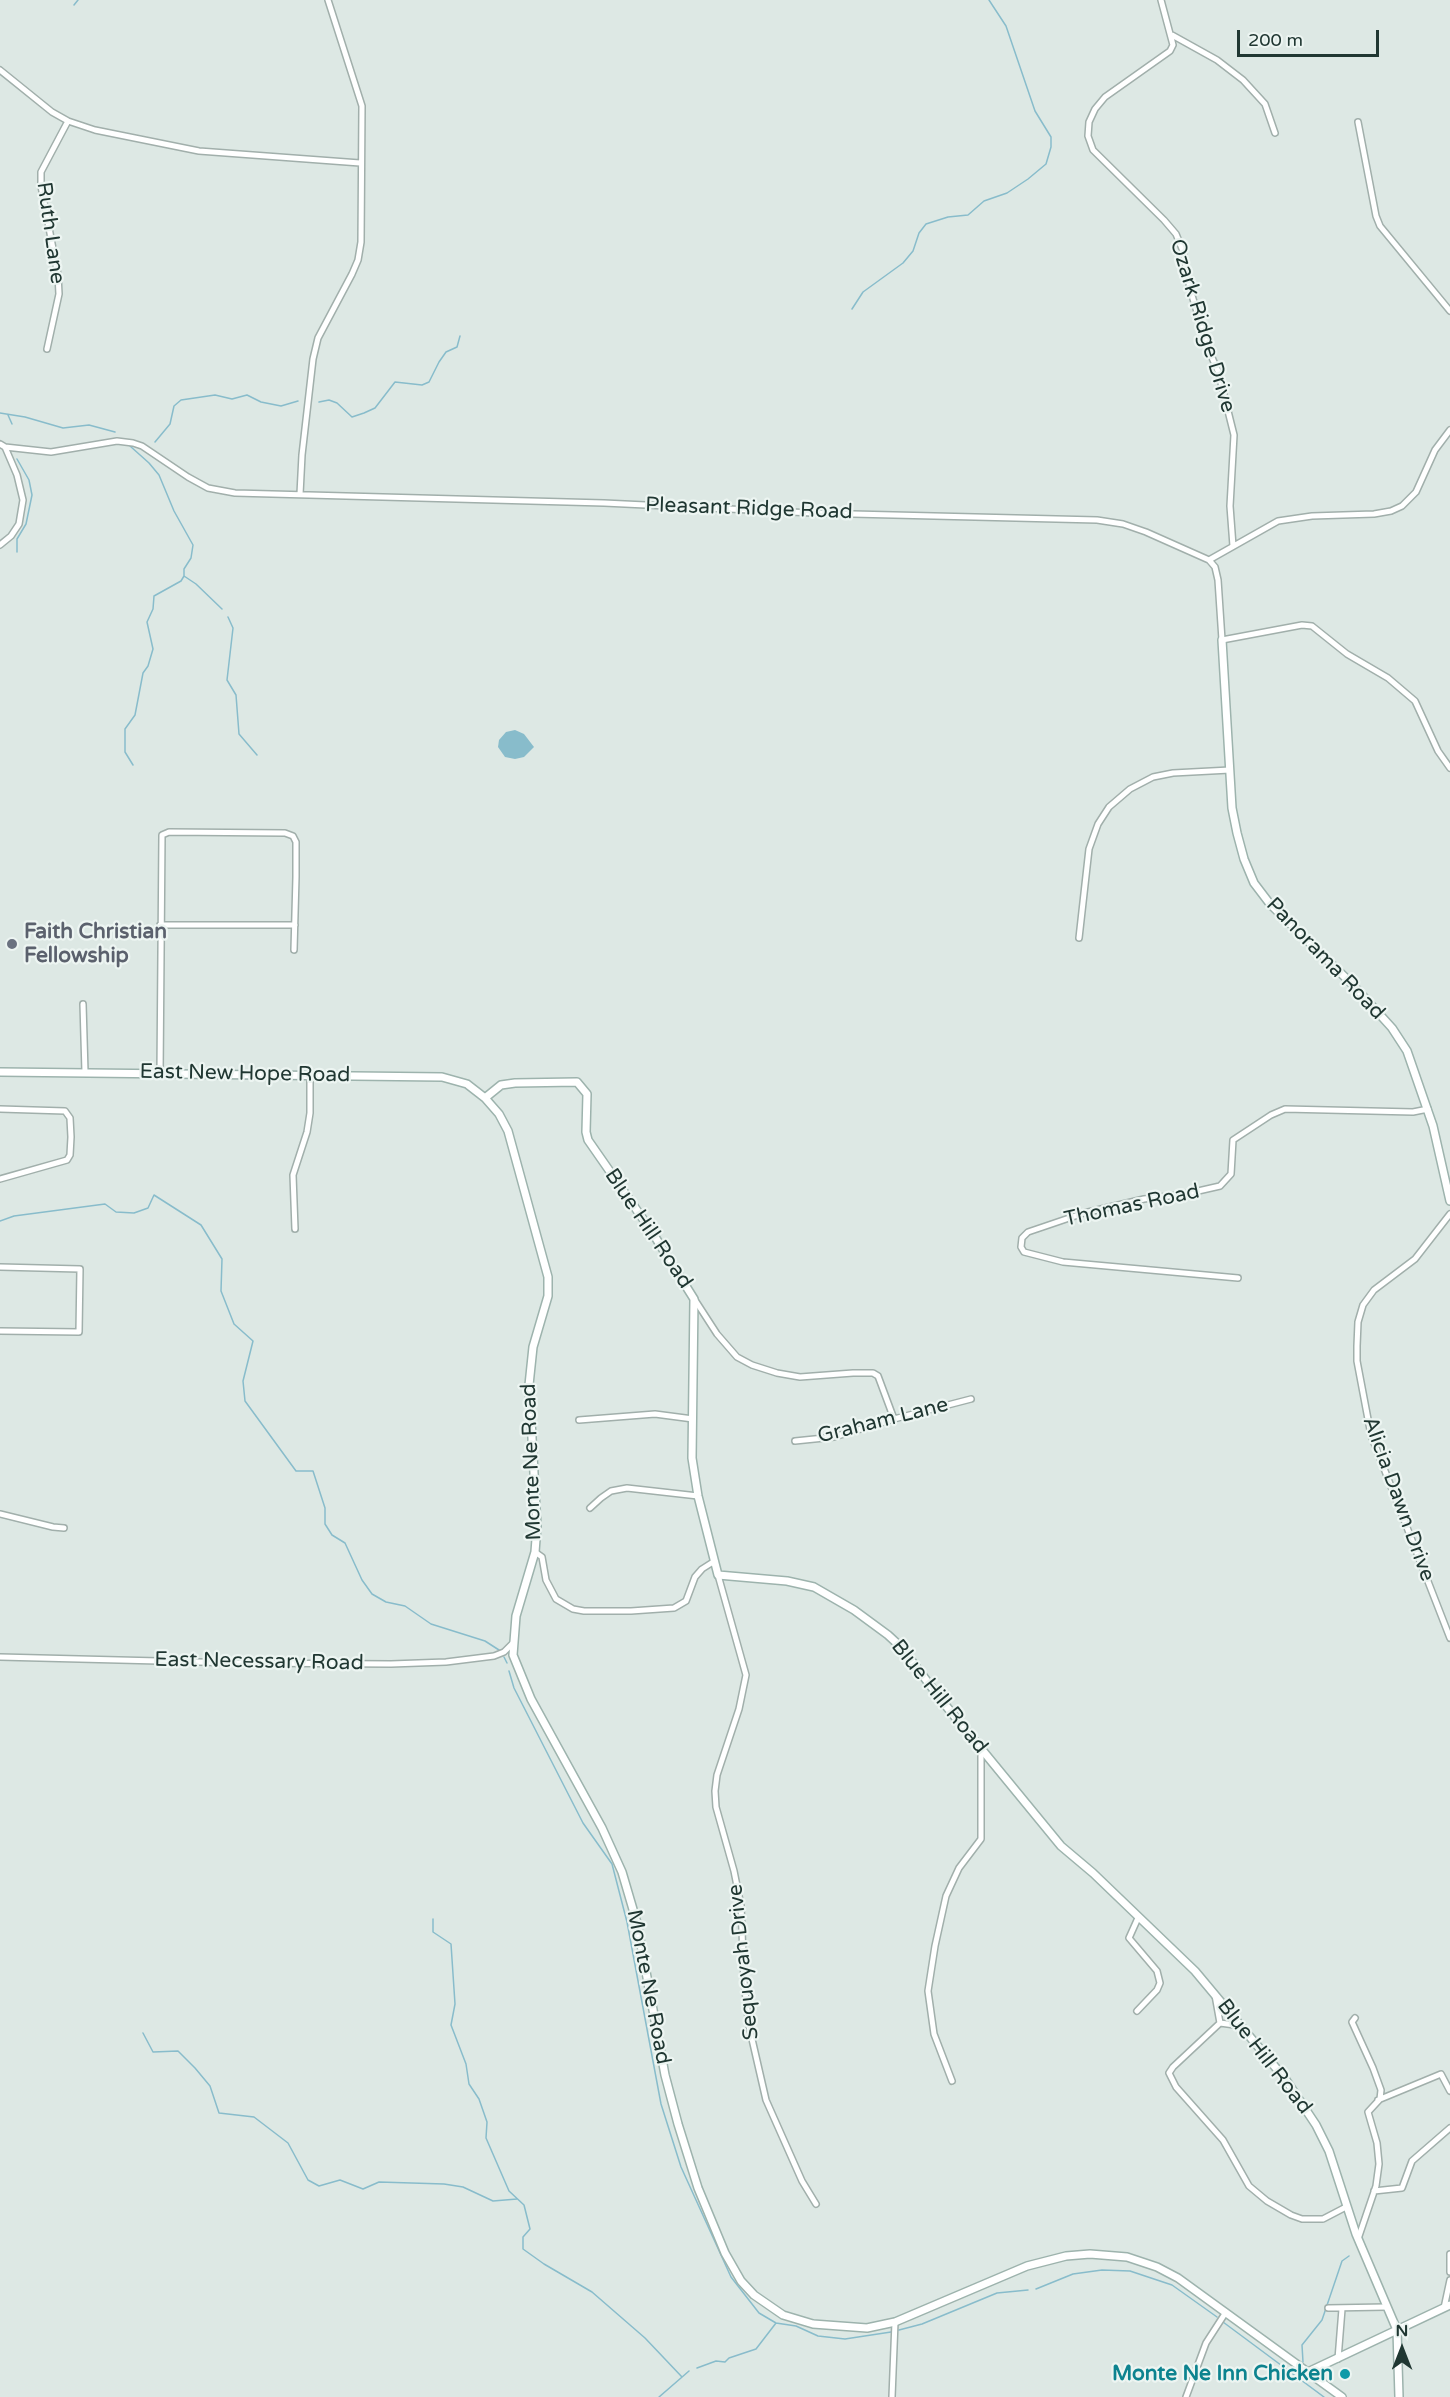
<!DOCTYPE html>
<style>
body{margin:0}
#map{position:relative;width:1450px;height:2397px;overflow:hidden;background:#dde8e4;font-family:"Varela Round",sans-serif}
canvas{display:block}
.north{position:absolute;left:1372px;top:2319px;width:60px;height:60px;-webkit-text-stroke:4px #edf5f2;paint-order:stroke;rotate:0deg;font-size:16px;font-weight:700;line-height:24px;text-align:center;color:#203732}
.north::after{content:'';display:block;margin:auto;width:21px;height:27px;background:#203732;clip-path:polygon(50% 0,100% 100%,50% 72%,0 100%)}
.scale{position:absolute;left:1237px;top:30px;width:142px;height:27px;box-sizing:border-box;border:3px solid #203732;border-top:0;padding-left:8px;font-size:18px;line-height:21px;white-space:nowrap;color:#203732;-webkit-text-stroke:4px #edf5f2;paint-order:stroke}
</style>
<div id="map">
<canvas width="1450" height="2397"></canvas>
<div class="north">N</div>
<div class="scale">200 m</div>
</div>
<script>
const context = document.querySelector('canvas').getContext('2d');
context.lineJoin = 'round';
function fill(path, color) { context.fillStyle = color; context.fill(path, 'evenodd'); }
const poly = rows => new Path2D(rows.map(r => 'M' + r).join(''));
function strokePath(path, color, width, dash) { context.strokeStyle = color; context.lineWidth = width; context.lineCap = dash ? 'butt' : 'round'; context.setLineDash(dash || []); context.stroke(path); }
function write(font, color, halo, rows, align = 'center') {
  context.font = font + ' "Varela Round",sans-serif'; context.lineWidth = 4.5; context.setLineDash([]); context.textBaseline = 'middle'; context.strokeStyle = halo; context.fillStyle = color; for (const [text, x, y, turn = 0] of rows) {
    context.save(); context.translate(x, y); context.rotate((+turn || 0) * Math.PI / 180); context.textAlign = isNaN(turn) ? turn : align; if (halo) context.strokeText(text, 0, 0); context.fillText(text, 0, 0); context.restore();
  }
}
fill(poly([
 [515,730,524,734,534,747,524,757,515,759,505,757,498,747,499,740,506,732]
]), '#88bccb');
strokePath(poly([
 [74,5,78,0],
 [852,309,863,292,903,263,913,251,919,233,926,224,948,217,968,215,984,201,1007,193,1028,179,1046,164,1051,147,1051,137,1035,111,1006,26,989,0],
 [319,402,329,400,337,403,352,417,364,413,375,408,395,382,422,385,429,382,439,362,446,352,457,347,460,336],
 [0,413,25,417,63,428,89,425,115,432],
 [8,415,12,424],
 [155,442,170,424,174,406,181,400,215,395,232,399,247,395,261,402,281,406,298,401],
 [130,446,149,463,159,475,174,511,193,545,191,558,184,569,184,576,181,581,154,596,153,609,147,622,153,649,148,666,143,673,135,715,125,729,125,752,133,765],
 [17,552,17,539,26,524,32,495,29,480,17,459],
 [184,576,196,584,222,609],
 [228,617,233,628,227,680,236,695,239,734,257,755],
 [0,1221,14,1216,105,1204,116,1212,134,1213,148,1208,154,1195,201,1225,222,1259,221,1291,234,1324,253,1341,243,1381,245,1401,296,1471,313,1471,325,1508,325,1524,332,1535,345,1543,362,1580,372,1594,386,1602,405,1606,431,1624,485,1641,499,1650],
 [504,1657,507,1663],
 [509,1671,514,1688,583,1823,612,1864,627,1922,661,2104,681,2167,731,2277,759,2313,776,2323,796,2326,818,2336,845,2339,891,2332],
 [433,1919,433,1932,451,1944,455,2004,451,2025,466,2064,469,2084,479,2099,487,2122,486,2138,509,2191,524,2205,530,2229,523,2237,523,2249,544,2264,592,2292,645,2338,682,2377],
 [143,2033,153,2052,178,2051,195,2068,210,2086,219,2113,254,2117,288,2143,308,2180,319,2186,340,2180,363,2189,379,2182,444,2184,463,2187,493,2201,517,2199],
 [1036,2289,1073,2274,1102,2270,1130,2271,1172,2285,1217,2317],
 [1223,2322,1324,2397],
 [899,2330,922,2324,997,2293,1028,2290],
 [1303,2362,1302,2345,1322,2320,1342,2261,1349,2256],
 [697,2368,716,2361,725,2362,729,2358,756,2349,776,2323],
 [659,2397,689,2371]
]), '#88bccb', 1.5);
const street = poly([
 [1161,0,1173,45,1170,51,1105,97,1095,109,1089,122,1088,136,1093,150,1164,220,1176,234,1183,251,1190,289,1209,351,1218,371,1234,435,1230,506,1233,546],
 [1172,35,1217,60,1243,80,1265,104,1275,133],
 [0,70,52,112,68,121,95,130,199,151,360,163],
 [1358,122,1376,216,1380,226,1450,311],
 [47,349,59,294,58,275,41,186,41,172,68,121],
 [0,444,5,447,51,452,117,441,133,443,142,446,188,477,208,488,235,493,604,503,812,513,1097,520,1123,524,1146,532,1209,560,1278,521,1312,516,1374,514,1391,511,1402,506,1416,492,1435,450,1450,430],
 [300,494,302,455,313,359,318,338,352,274,358,260,361,242,362,106,328,0],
 [0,545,11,536,19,524,23,500,17,475,5,447],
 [1209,560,1215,567,1218,580,1222,640,1302,625,1312,626,1347,654,1388,678,1415,701,1438,751,1450,768],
 [160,925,295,925],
 [1079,938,1089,849,1098,824,1109,807,1130,789,1153,777,1173,773,1230,770],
 [83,1004,85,1072],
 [160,1073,162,835,169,832,285,833,293,836,296,842,296,877,294,950],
 [0,1109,65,1111,70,1118,71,1137,70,1155,67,1160,0,1179],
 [1450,1214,1415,1259,1374,1290,1363,1305,1358,1322,1357,1346,1357,1361,1371,1435,1450,1638],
 [295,1229,293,1175,307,1132,310,1113,310,1074],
 [0,1267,80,1269,79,1332,0,1331],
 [1238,1278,1063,1262,1024,1252,1021,1247,1022,1238,1028,1232,1084,1213,1144,1199,1185,1194,1220,1186,1231,1174,1233,1140,1271,1115,1285,1109,1413,1112,1428,1109],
 [695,1300,717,1334,737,1357,752,1365,777,1373,800,1377,853,1373,873,1373,878,1376,894,1419],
 [579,1420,655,1414,693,1419],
 [795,1441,834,1437,894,1419,971,1399],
 [590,1508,601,1498,611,1491,627,1488,698,1496],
 [0,1514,53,1527,64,1528],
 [535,1552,542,1557,546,1580,556,1599,573,1609,584,1611,631,1611,674,1608,686,1601,695,1577,702,1569,713,1562],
 [718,1575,746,1675,739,1709,717,1775,715,1791,716,1807,734,1871,741,1906,744,1981,749,2026,766,2100,802,2181,816,2204],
 [0,1657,238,1663,391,1664,446,1662,494,1656,504,1652,513,1643],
 [1215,1995,1220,2023,1173,2067,1169,2073,1176,2087,1223,2140,1249,2186,1267,2201,1291,2215,1302,2219,1323,2219,1346,2207],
 [1137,2011,1157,1990,1160,1983,1157,1971,1129,1938,1138,1918],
 [1355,2018,1352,2022,1373,2068,1381,2090,1380,2099,1368,2112,1377,2143,1379,2164,1376,2186,1358,2239],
 [1220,2023,1242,2026],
 [952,2081,934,2034,928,1991,935,1946,946,1896,959,1868,981,1839,981,1748],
 [1378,2100,1441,2074,1450,2091],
 [1374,2191,1402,2188,1412,2161,1450,2128],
 [1450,2254,1450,2272],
 [1328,2308,1386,2307],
 [1444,2308,1450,2280],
 [1338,2359,1342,2309],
 [892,2397,895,2322],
 [1186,2397,1206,2343,1226,2312]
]);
const secondary = poly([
 [1222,640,1232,808,1237,833,1244,859,1254,883,1270,904,1353,985,1392,1028,1407,1051,1433,1126,1450,1201],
 [0,1072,442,1077,467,1084,485,1098,499,1114,508,1131,548,1277,548,1296,533,1347,529,1385,537,1526,535,1552,516,1616,513,1655,531,1699,602,1828,622,1872,637,1923,665,2075,678,2124,698,2188,725,2253,741,2281,754,2295,783,2315,813,2324,867,2328,895,2322,1027,2266,1066,2256,1090,2254,1127,2257,1157,2267,1178,2278,1342,2397],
 [485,1098,501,1085,515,1083,577,1082,587,1094,586,1132,588,1140,652,1232,694,1299,692,1458,698,1496,718,1575,787,1581,814,1587,854,1610,888,1635,902,1648,942,1701,1061,1846,1093,1873,1195,1971,1286,2080,1316,2125,1329,2151,1356,2234,1397,2330,1399,2397],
 [1308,2372,1450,2305]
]);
strokePath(street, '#a1afab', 8);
strokePath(secondary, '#9db3ad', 10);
strokePath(street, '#fff', 5);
strokePath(secondary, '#fff', 7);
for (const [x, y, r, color] of [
 [12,944,6,"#6b7280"],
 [1345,2374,6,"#0f9aa8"]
]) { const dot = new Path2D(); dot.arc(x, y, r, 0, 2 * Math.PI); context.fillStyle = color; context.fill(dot); strokePath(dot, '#edf5f2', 2); }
write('21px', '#203732', '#edf5f2', [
 ["Ruth Lane",50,233,82],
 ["Ozark Ridge Drive",1202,326,73],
 ["Pleasant Ridge Road",749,509,2],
 ["Panorama Road",1325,959,46],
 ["East New Hope Road",245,1074,1],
 ["Thomas Road",1132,1206,-12],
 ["Blue Hill Road",648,1229,56],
 ["Graham Lane",883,1421,-14],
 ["Monte Ne Road",532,1462,-92],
 ["Alicia Dawn Drive",1398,1499,70],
 ["East Necessary Road",259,1662,1],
 ["Blue Hill Road",939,1697,51],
 ["Sequoyah Drive",744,1962,-96],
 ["Monte Ne Road",648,1987,79],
 ["Blue Hill Road",1264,2057,52]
]);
write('bold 21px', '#5b616d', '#edf5f2', [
 ["Faith Christian",24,932],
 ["Fellowship",24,956]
], 'left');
write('bold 21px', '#0d838f', '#edf5f2', [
 ["Monte Ne Inn Chicken",1333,2374]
], 'right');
</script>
